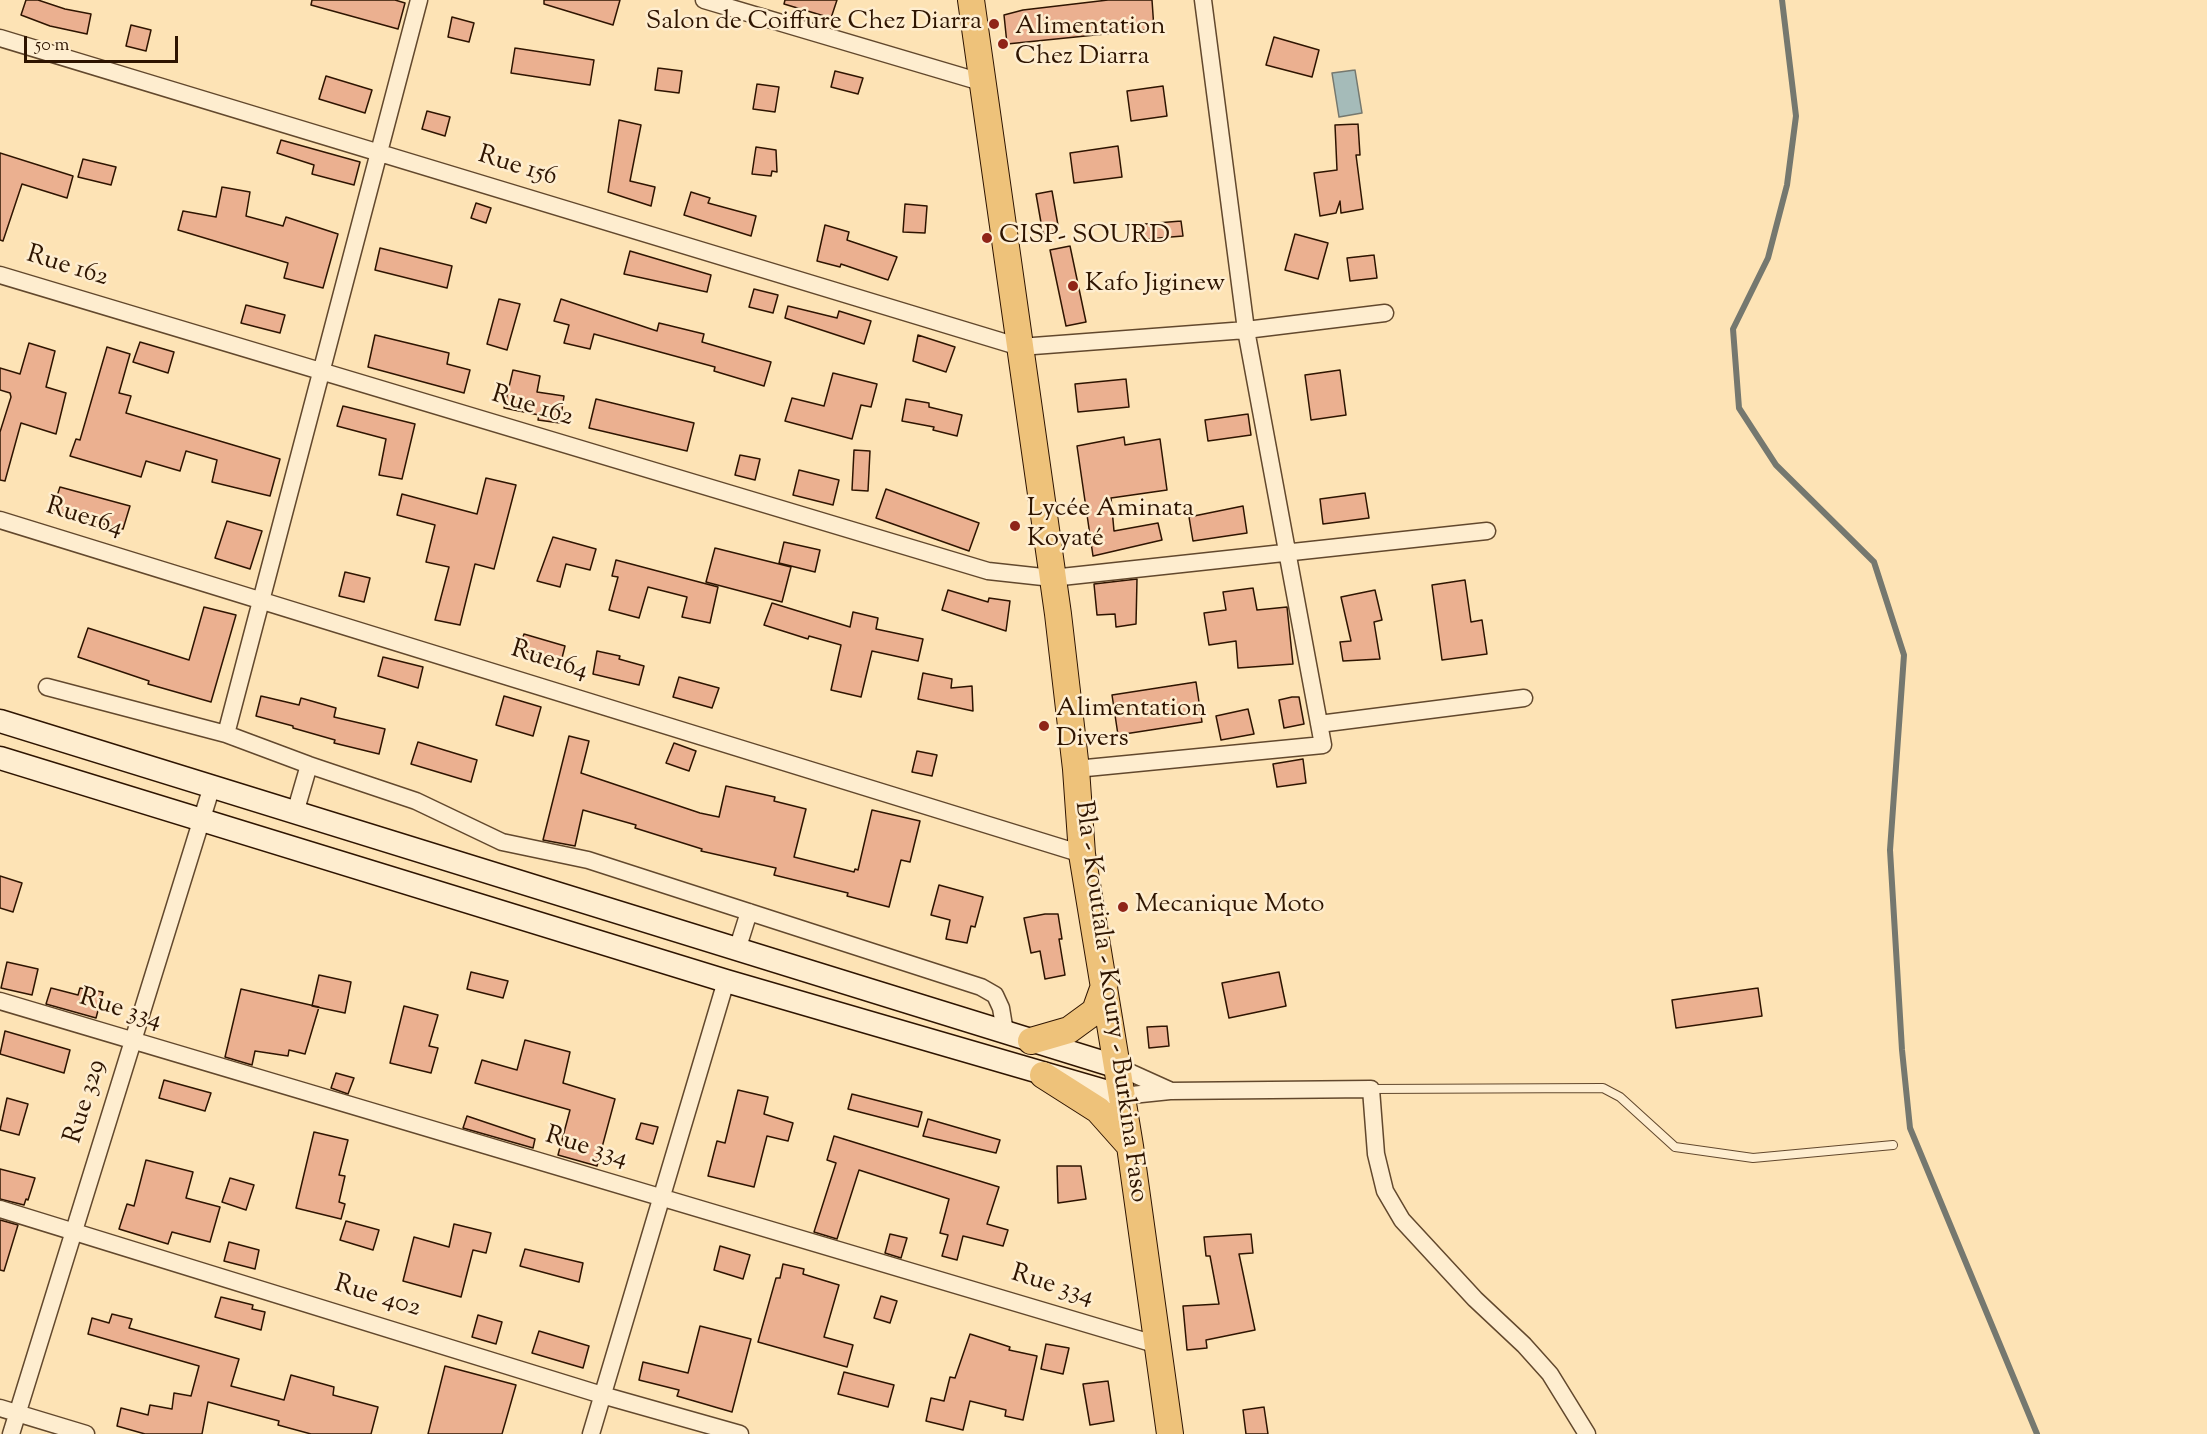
<!DOCTYPE html>
<meta charset="utf-8">
<style>
body{margin:0}
#map{position:relative;width:2207px;height:1434px;overflow:hidden;background:#fde3b5;font-family:"Sorts Mill Goudy",serif}
canvas{display:block}
.scale{position:absolute;left:24px;top:36px;width:154px;height:27px;box-sizing:border-box;border:3px solid #2e1400;border-top:0;padding-left:8px;font-size:18px;line-height:21px;white-space:nowrap;color:#2e1400;-webkit-text-stroke:4px #feedcf;paint-order:stroke}
</style>
<div id="map">
<canvas width="2207" height="1434"></canvas>
<div class="scale">50 m</div>
</div>
<script>
const context = document.querySelector('canvas').getContext('2d');
context.lineJoin = 'round';
function fill(path, color) { context.fillStyle = color; context.fill(path, 'evenodd'); }
const poly = rows => new Path2D(rows.map(r => 'M' + r).join(''));
function strokePath(path, color, width, dash) { context.strokeStyle = color; context.lineWidth = width; context.lineCap = dash ? 'butt' : 'round'; context.setLineDash(dash || []); context.stroke(path); }
function write(font, color, halo, rows, align = 'center') {
  context.font = font + ' "Sorts Mill Goudy",serif'; context.lineWidth = 5; context.setLineDash([]); context.textBaseline = 'middle'; context.strokeStyle = halo; context.fillStyle = color; for (const [text, x, y, turn = 0] of rows) {
    context.save(); context.translate(x, y); context.rotate((+turn || 0) * Math.PI / 180); context.textAlign = isNaN(turn) ? turn : align; if (halo) context.strokeText(text, 0, 0); context.fillText(text, 0, 0); context.restore();
  }
}
const water = poly([
 [1355,70,1362,113,1339,117,1332,73,1355,70]
]);
fill(water, '#a5bbb9');
strokePath(water, '#75786f', 1.5);
strokePath(poly([
 [1782,0,1796,116,1787,185,1768,258,1733,329,1739,408,1776,465,1874,562,1904,655,1890,850,1902,1050,1910,1128,2037,1434]
]), '#75786f', 6);
const building = poly([
 [26,0,38,0,65,9,91,14,87,34,50,26,21,15,26,0],
 [312,0,395,0,405,3,398,29,311,5,312,0],
 [544,0,620,0,613,25,544,4,544,0],
 [785,0,837,0,831,18,784,4,785,0],
 [1108,0,1152,0,1154,29,1007,44,1004,15,1023,10,1108,0],
 [452,17,474,23,469,42,448,37,452,17],
 [131,25,151,30,146,51,126,46,131,25],
 [1274,37,1319,50,1312,77,1266,65,1274,37],
 [515,48,594,60,590,85,511,73,515,48],
 [658,68,682,71,679,93,655,90,658,68],
 [835,71,863,78,858,94,831,87,835,71],
 [326,76,372,90,365,113,319,99,326,76],
 [757,84,779,87,775,112,753,109,757,84],
 [1163,86,1167,116,1131,121,1127,91,1163,86],
 [427,111,450,117,445,136,422,129,427,111],
 [619,120,641,125,630,181,655,187,651,206,608,192,619,120],
 [1358,124,1360,155,1356,155,1363,209,1341,213,1340,201,1336,213,1320,216,1314,173,1337,170,1335,125,1358,124],
 [281,140,360,162,354,185,312,174,314,165,277,153,281,140],
 [1118,146,1122,177,1074,183,1070,153,1118,146],
 [756,147,776,150,777,172,772,171,771,176,752,174,756,147],
 [0,153,73,176,67,198,22,184,3,241,0,240,0,153],
 [83,159,116,167,111,185,78,177,83,159],
 [222,187,250,192,246,216,283,226,286,217,338,234,323,288,284,278,288,263,178,230,183,211,216,217,222,187],
 [1052,191,1059,231,1043,234,1036,194,1052,191],
 [691,192,710,198,708,203,756,216,751,236,684,215,691,192],
 [476,203,491,208,486,223,471,218,476,203],
 [905,204,927,206,925,233,903,232,905,204],
 [1181,221,1183,236,1135,240,1133,225,1181,221],
 [825,225,849,232,847,240,897,257,888,280,841,264,840,267,817,261,825,225],
 [1295,234,1328,243,1318,279,1285,270,1295,234],
 [1070,246,1086,322,1066,326,1050,250,1070,246],
 [380,248,452,266,447,288,375,270,380,248],
 [630,251,711,275,707,292,624,274,630,251],
 [1374,255,1377,278,1350,281,1347,258,1374,255],
 [754,289,778,295,773,313,749,307,754,289],
 [499,299,520,304,507,350,487,344,499,299],
 [561,299,657,331,659,323,704,334,702,342,771,362,764,386,714,371,715,367,594,334,590,349,564,343,569,325,554,321,561,299],
 [246,305,285,315,280,333,241,323,246,305],
 [788,306,837,318,839,311,871,321,864,344,785,318,788,306],
 [375,335,449,353,447,364,470,370,464,393,368,367,375,335],
 [918,335,955,347,946,372,913,361,918,335],
 [140,342,174,352,168,373,133,362,140,342],
 [29,343,55,351,46,387,66,393,56,434,21,423,5,481,0,480,0,432,11,397,10,393,0,390,0,368,20,374,29,343],
 [107,347,130,354,119,393,131,396,126,413,280,459,270,496,212,482,217,460,186,451,180,471,146,461,141,477,70,456,76,439,80,440,107,347],
 [513,370,540,376,537,392,564,396,560,423,538,420,539,415,504,408,513,370],
 [1340,370,1346,415,1311,420,1305,375,1340,370],
 [833,373,877,384,871,407,861,405,852,439,785,421,792,398,824,406,833,373],
 [1126,379,1129,407,1078,412,1075,384,1126,379],
 [596,399,694,423,687,451,589,428,596,399],
 [906,399,929,403,929,407,962,415,957,436,933,430,934,427,902,421,906,399],
 [343,406,415,424,402,479,379,475,386,439,337,426,343,406],
 [1248,414,1251,435,1208,441,1205,420,1248,414],
 [1124,437,1125,445,1160,439,1167,490,1111,498,1114,531,1158,523,1162,540,1093,556,1077,446,1124,437],
 [854,450,870,451,868,491,852,490,854,450],
 [740,455,760,459,755,480,735,475,740,455],
 [799,470,839,480,833,505,793,495,799,470],
 [486,478,516,485,494,569,475,564,460,625,435,620,449,567,426,562,435,525,397,515,402,494,477,514,486,478],
 [60,487,130,506,123,529,55,511,53,508,60,487],
 [886,489,979,523,969,551,876,518,886,489],
 [1365,493,1369,518,1323,524,1320,499,1365,493],
 [1243,506,1247,533,1193,541,1189,517,1243,506],
 [227,521,262,531,250,569,215,558,227,521],
 [553,537,596,549,590,570,566,564,560,587,537,581,553,537],
 [784,542,820,550,815,572,779,563,784,542],
 [715,548,791,567,782,602,706,582,715,548],
 [616,560,718,587,710,623,682,617,687,597,648,587,639,618,609,610,618,577,612,576,616,560],
 [345,572,370,578,364,602,339,596,345,572],
 [1137,579,1136,624,1116,627,1115,614,1097,615,1094,584,1137,579],
 [1465,580,1471,622,1482,620,1487,654,1442,660,1432,585,1465,580],
 [1253,588,1257,610,1287,607,1293,664,1238,668,1236,641,1209,645,1204,613,1226,610,1223,592,1253,588],
 [948,590,988,602,989,598,1010,601,1006,631,942,610,948,590],
 [1375,590,1382,620,1374,622,1380,659,1343,661,1340,642,1351,641,1341,597,1375,590],
 [772,603,850,627,853,612,878,618,876,629,923,639,918,661,872,651,861,697,831,690,841,645,809,636,808,639,764,625,772,603],
 [204,607,236,615,211,702,148,684,149,681,78,657,88,628,189,660,204,607],
 [524,634,565,646,561,662,519,649,524,634],
 [597,651,620,656,619,659,644,666,639,685,593,674,597,651],
 [383,657,423,667,418,688,378,676,383,657],
 [923,673,952,679,951,688,972,686,973,711,918,699,923,673],
 [679,677,719,688,712,708,673,697,679,677],
 [1196,682,1202,722,1118,735,1112,695,1196,682],
 [261,696,299,705,301,698,336,708,334,717,385,729,379,754,334,743,335,740,293,728,293,726,256,716,261,696],
 [504,696,541,707,533,736,496,725,504,696],
 [1292,697,1299,697,1304,724,1284,728,1279,700,1292,697],
 [1248,709,1254,734,1221,740,1216,716,1248,709],
 [569,736,589,741,581,773,700,813,719,817,726,786,775,797,774,801,806,809,794,857,854,872,855,869,858,870,872,810,920,821,910,862,901,860,889,907,847,896,848,893,774,875,776,868,701,851,702,849,635,828,636,825,583,810,575,846,543,840,569,736],
 [418,742,477,760,471,782,411,764,418,742],
 [674,743,696,751,689,771,666,763,674,743],
 [917,751,937,755,932,776,912,772,917,751],
 [1303,759,1306,783,1277,787,1273,764,1303,759],
 [0,876,22,883,13,912,0,908,0,876],
 [939,885,983,897,975,927,971,926,967,943,946,939,950,920,931,915,939,885],
 [1045,914,1058,914,1062,939,1059,939,1065,975,1045,979,1040,951,1031,953,1024,918,1045,914],
 [7,962,38,969,32,995,1,988,7,962],
 [471,972,508,981,503,998,467,989,471,972],
 [1279,972,1286,1006,1229,1018,1222,983,1279,972],
 [319,975,351,982,345,1013,312,1006,319,975],
 [51,988,78,995,80,988,103,992,96,1018,46,1004,51,988],
 [1758,988,1762,1016,1676,1028,1672,1000,1758,988],
 [241,989,319,1007,305,1054,289,1050,288,1056,255,1051,252,1065,225,1057,241,989],
 [404,1006,438,1015,429,1046,438,1048,431,1073,390,1063,404,1006],
 [1167,1026,1169,1046,1149,1048,1147,1027,1167,1026],
 [5,1031,70,1050,64,1073,0,1054,5,1031],
 [525,1040,570,1052,563,1083,615,1099,597,1166,558,1155,570,1110,475,1083,482,1060,517,1070,525,1040],
 [336,1073,354,1078,348,1094,331,1088,336,1073],
 [164,1080,211,1093,205,1111,159,1098,164,1080],
 [738,1090,768,1097,764,1114,793,1123,788,1141,767,1136,754,1187,708,1176,717,1141,725,1143,738,1090],
 [852,1094,922,1112,918,1127,848,1109,852,1094],
 [7,1098,28,1104,19,1135,0,1130,7,1098],
 [467,1116,535,1139,533,1148,463,1128,467,1116],
 [928,1119,1000,1140,996,1153,923,1136,928,1119],
 [641,1123,658,1127,653,1144,636,1139,641,1123],
 [314,1132,348,1140,339,1175,345,1176,339,1202,345,1204,341,1219,296,1208,314,1132],
 [834,1136,999,1187,987,1224,1008,1230,1003,1246,963,1236,957,1260,942,1256,948,1235,940,1233,949,1199,859,1170,837,1239,814,1232,836,1163,827,1160,834,1136],
 [146,1160,193,1172,186,1198,220,1207,210,1242,172,1232,168,1244,119,1229,127,1204,134,1206,146,1160],
 [1057,1166,1081,1166,1086,1199,1058,1203,1057,1166],
 [0,1169,35,1178,28,1200,26,1199,24,1205,0,1199,0,1169],
 [230,1178,254,1185,246,1210,222,1202,230,1178],
 [0,1220,18,1225,4,1271,0,1270,0,1220],
 [346,1221,379,1230,373,1250,340,1240,346,1221],
 [454,1224,491,1233,486,1253,473,1250,461,1297,403,1281,414,1237,449,1247,454,1224],
 [890,1234,907,1238,901,1258,885,1253,890,1234],
 [1251,1234,1253,1253,1239,1254,1255,1330,1206,1340,1207,1348,1187,1350,1183,1306,1219,1304,1210,1256,1206,1256,1204,1237,1251,1234],
 [229,1242,259,1250,255,1269,224,1261,229,1242],
 [720,1246,750,1255,743,1279,714,1270,720,1246],
 [525,1249,583,1263,579,1282,520,1266,525,1249],
 [783,1264,804,1269,803,1274,839,1285,824,1337,853,1345,847,1367,758,1342,776,1278,780,1278,783,1264],
 [881,1296,897,1301,890,1323,874,1318,881,1296],
 [221,1297,253,1305,252,1309,265,1312,261,1330,215,1317,221,1297],
 [112,1314,132,1319,129,1328,239,1359,231,1386,284,1400,291,1375,334,1387,333,1395,378,1407,371,1434,311,1434,278,1425,279,1421,208,1402,202,1434,145,1434,117,1426,121,1408,148,1415,150,1405,172,1409,174,1393,191,1396,199,1366,88,1334,92,1318,109,1323,112,1314],
 [478,1315,502,1322,496,1344,472,1337,478,1315],
 [700,1326,751,1339,732,1412,677,1396,679,1390,639,1380,643,1362,688,1373,700,1326],
 [539,1331,589,1346,583,1368,532,1353,539,1331],
 [970,1334,1010,1347,1009,1350,1037,1356,1023,1420,1005,1416,1006,1410,970,1401,963,1430,926,1421,931,1398,944,1401,950,1377,955,1378,970,1334],
 [1046,1344,1069,1348,1063,1374,1041,1369,1046,1344],
 [445,1366,516,1385,502,1434,428,1434,445,1366],
 [844,1372,894,1385,888,1407,838,1394,844,1372],
 [1108,1381,1114,1421,1090,1425,1083,1384,1108,1381],
 [1264,1407,1268,1434,1246,1434,1243,1410,1264,1407]
]);
fill(building, '#ebb090');
strokePath(building, '#2e1400', 1.5);
const service = poly([
 [1371,1089,1603,1088,1620,1097,1675,1147,1753,1158,1893,1145]
]);
const minor = poly([
 [704,0,981,82],
 [0,38,1020,347,1246,330,1385,313],
 [0,275,988,571,1052,578,1487,531],
 [0,520,1082,854],
 [47,687,226,734,309,765,416,801,502,842,588,860,981,987,995,995,1001,1008,1005,1032],
 [1319,724,1524,698],
 [226,734,419,0],
 [1076,769,1323,745,1246,330,1203,0],
 [295,813,309,765],
 [737,950,749,912],
 [0,1001,1158,1345],
 [1118,1067,1169,1090],
 [1122,1096,1170,1091,1371,1089,1376,1154,1385,1191,1402,1220,1475,1299,1524,1345,1550,1374,1587,1434],
 [0,1209,602,1395,740,1434],
 [0,1408,86,1434],
 [11,1434,212,786],
 [591,1434,726,981]
]);
const secondary = poly([
 [0,721,1118,1067],
 [0,758,726,981,1122,1096]
]);
const primary = poly([
 [971,0,1058,614,1076,769,1082,854,1130,1146,1170,1434],
 [1031,1041,1069,1030,1095,1011,1105,983],
 [1043,1075,1098,1110,1130,1146]
]);
strokePath(service, '#62482d', 10);
strokePath(minor, '#62482d', 19);
strokePath(secondary, '#2e1400', 25);
strokePath(primary, '#2e1400', 28);
strokePath(service, '#feedcf', 8);
strokePath(minor, '#feedcf', 16);
strokePath(secondary, '#feedcf', 22);
strokePath(primary, '#eec27a', 26);
for (const [x, y, r, color] of [
 [994,24,6,"#8f2418"],
 [1003,44,6,"#8f2418"],
 [987,238,6,"#8f2418"],
 [1073,286,6,"#8f2418"],
 [1015,526,6,"#8f2418"],
 [1044,726,6,"#8f2418"],
 [1123,907,6,"#8f2418"]
]) { const dot = new Path2D(); dot.arc(x, y, r, 0, 2 * Math.PI); context.fillStyle = color; context.fill(dot); strokePath(dot, '#feedcf', 2); }
write('26px', '#2e1400', '#feedcf', [
 ["Salon de Coiffure Chez Diarra",982,24,"right"],
 ["Alimentation",1015,29],
 ["Chez Diarra",1015,59],
 ["CISP- SOURD",999,238],
 ["Kafo Jiginew",1085,286],
 ["Lycée Aminata",1027,511],
 ["Koyaté",1027,541],
 ["Alimentation",1056,711],
 ["Divers",1056,741],
 ["Mecanique Moto",1135,907]
], 'left');
write('26px', '#2e1400', '#feedcf', [
 ["Rue 156",517,168,17],
 ["Rue 162",67,268,17],
 ["Rue 162",532,408,17],
 ["Rue164",84,519,17],
 ["Rue164",549,662,17],
 ["Bla - Koutiala - Koury - Burkina Faso",1109,1002,82],
 ["Rue 334",120,1011,17],
 ["Rue 329",87,1102,-73],
 ["Rue 334",586,1149,17],
 ["Rue 334",1052,1287,17],
 ["Rue 402",377,1298,17]
]);
</script>
